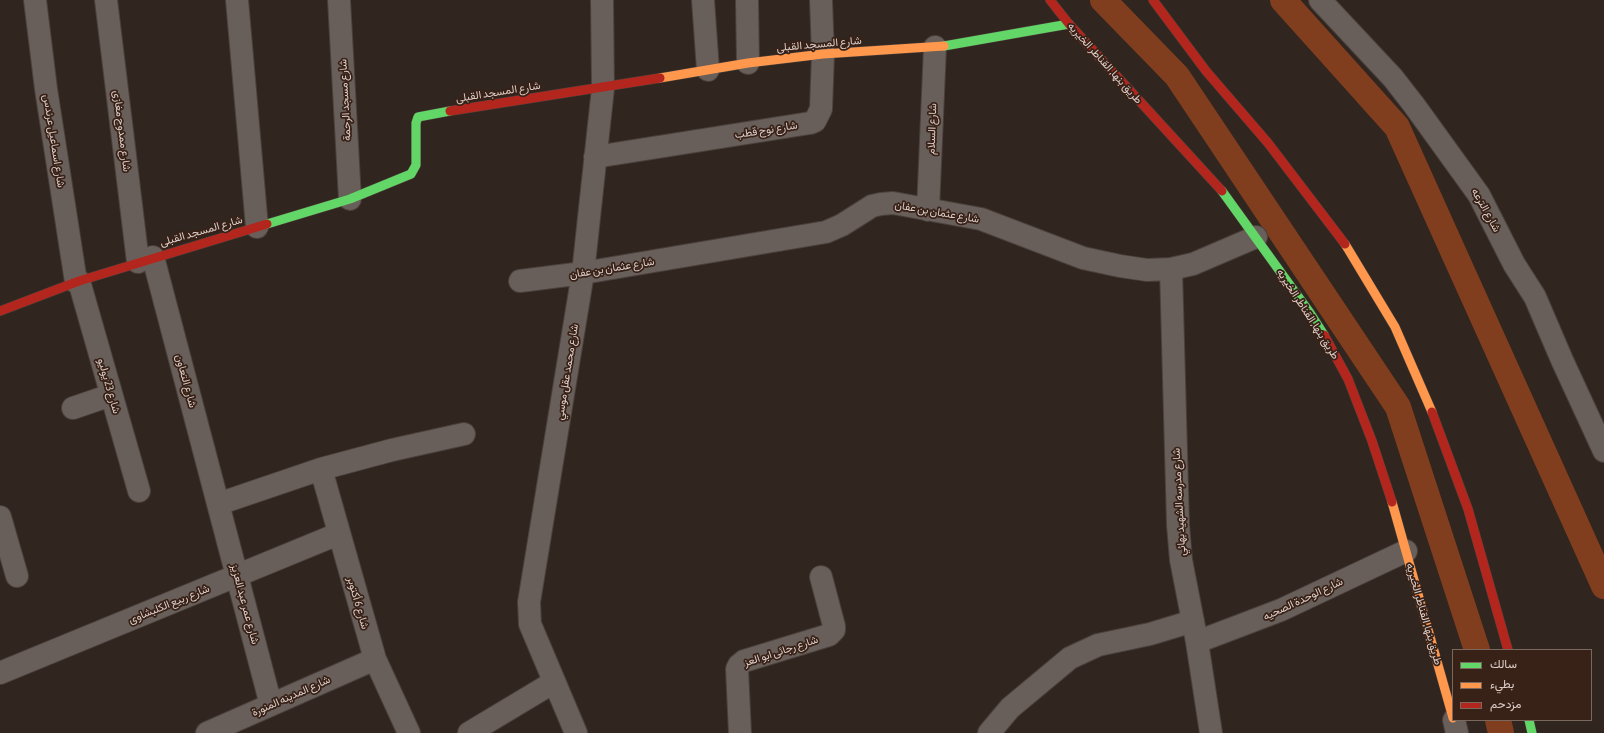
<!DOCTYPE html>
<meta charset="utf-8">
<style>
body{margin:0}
#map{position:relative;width:1604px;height:733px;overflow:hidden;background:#31251f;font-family:"Asap Condensed",Vazirmatn,sans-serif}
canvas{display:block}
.legend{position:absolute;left:1452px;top:649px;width:140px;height:72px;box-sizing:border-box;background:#382218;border:1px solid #7a675e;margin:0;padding:5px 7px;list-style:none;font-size:12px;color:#decec8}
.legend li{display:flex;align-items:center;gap:8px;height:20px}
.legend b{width:20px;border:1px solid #7a675e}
</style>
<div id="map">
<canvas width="1604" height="733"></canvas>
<ul class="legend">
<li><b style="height:5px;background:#63d668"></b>سالك</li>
<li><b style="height:5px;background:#ff974d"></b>بطيء</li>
<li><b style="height:5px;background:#b3261e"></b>مزدحم</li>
</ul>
</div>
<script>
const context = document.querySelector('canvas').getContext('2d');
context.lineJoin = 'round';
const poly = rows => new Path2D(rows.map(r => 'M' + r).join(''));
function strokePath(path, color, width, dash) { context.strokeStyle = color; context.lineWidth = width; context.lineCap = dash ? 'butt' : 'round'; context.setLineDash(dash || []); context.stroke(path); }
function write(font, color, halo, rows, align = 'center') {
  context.font = font + ' "Asap Condensed",Vazirmatn,sans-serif'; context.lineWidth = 3.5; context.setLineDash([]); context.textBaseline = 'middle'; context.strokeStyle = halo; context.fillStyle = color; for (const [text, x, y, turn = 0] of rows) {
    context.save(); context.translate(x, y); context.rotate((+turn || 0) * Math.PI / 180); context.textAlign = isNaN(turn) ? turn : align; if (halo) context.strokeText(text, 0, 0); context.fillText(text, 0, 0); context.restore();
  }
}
strokePath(poly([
 [1103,0,1177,76,1398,407,1477,650],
 [1283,0,1397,127,1604,586],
 [1498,720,1501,733]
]), '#803e1e', 26);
const street = poly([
 [35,0,46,89,76,282],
 [106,0,138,262],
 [237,0,257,227],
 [339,0,350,199],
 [703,0,708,70],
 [747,0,748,63],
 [1320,0,1393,78,1414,105,1479,195,1514,264,1535,297,1562,360,1604,451],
 [595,157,810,123,815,121,821,109,823,54,821,0],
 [928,210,935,47],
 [153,257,271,705],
 [1171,269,1178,525,1181,560,1197,642,1211,733],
 [79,281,139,491],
 [520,281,583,273,826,232,842,225,872,206,881,204,893,203,981,219,1083,258,1120,266,1147,270,1171,269,1193,264,1256,237],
 [73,408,111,395],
 [321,469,375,659,409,733],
 [218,504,321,469,392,450,464,434],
 [0,517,17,576],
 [1197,642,1281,610,1406,551],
 [0,673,338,534],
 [1454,720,1457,733],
 [207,733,375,659],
 [469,733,554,682],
 [576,733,530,624,529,602,583,273,603,88,602,0],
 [740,733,737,669,739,665,744,661,829,635,834,630,834,626,821,577],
 [989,733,1010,708,1070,658,1098,645,1150,634,1193,621]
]);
const fast = poly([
 [944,46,1069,24],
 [1222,191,1310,313,1324,335],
 [267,224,350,199,411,174,416,165,416,123,418,117,450,111],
 [1529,720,1532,733]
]);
const slow = poly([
 [660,78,748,63,823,54,944,46],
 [1345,244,1395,327,1432,412],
 [1392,502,1453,718]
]);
const jam = poly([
 [1050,0,1069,24,1222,191],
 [1153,0,1206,71,1268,143,1345,244],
 [450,111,660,78],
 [0,311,79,281,267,224],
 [1324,335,1348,379,1372,441,1392,502],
 [1432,412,1468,509,1508,650]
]);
strokePath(street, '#4b413c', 24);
strokePath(fast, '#4b413c', 10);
strokePath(slow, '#4b413c', 10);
strokePath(jam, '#4b413c', 10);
strokePath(street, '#695f5a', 22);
strokePath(fast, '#63d668', 9);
strokePath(slow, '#ff974d', 9);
strokePath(jam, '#b3261e', 9);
write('11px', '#decec8', '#382218', [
 ["شارع المسجد القبلى",819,44,-5],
 ["طريق بنها, القناطر الخيريه",1105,63,48],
 ["شارع المسجد القبلى",498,92,-9],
 ["شارع مسجد الرحمة",345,100,-93],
 ["شارع السلام",932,129,-88],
 ["شارع نوح قطب",766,130,-9],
 ["شارع ممدوح مغازى",122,131,83],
 ["شارع اسماعيل عرندس",54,141,81],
 ["شارع الترعه",1486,210,61],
 ["شارع عثمان بن عفان",937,212,10],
 ["شارع المسجد القبلى",201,231,-16],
 ["شارع عثمان بن عفان",612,268,-9],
 ["طريق بنها, القناطر الخيريه",1308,314,57],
 ["شارع محمد عقل موسي",567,372,-81],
 ["شارع التعاون",186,381,75],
 ["شارع 23 يوليو",109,386,74],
 ["شارع مدرسه الشهيد بهائي",1179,502,-93],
 ["شارع الوحدة الصحيه",1303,599,-25],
 ["شارع 6 أكتوبر",358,603,74],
 ["شارع ربيع الكلبشاوى",169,604,-22],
 ["شارع عمر عبد العزيز",245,604,75],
 ["طريق بنها, القناطر الخيريه",1424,614,74],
 ["شارع رجائى ابو العز",781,651,-18],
 ["شارع المدينه المنورة",291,696,-24]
]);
</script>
